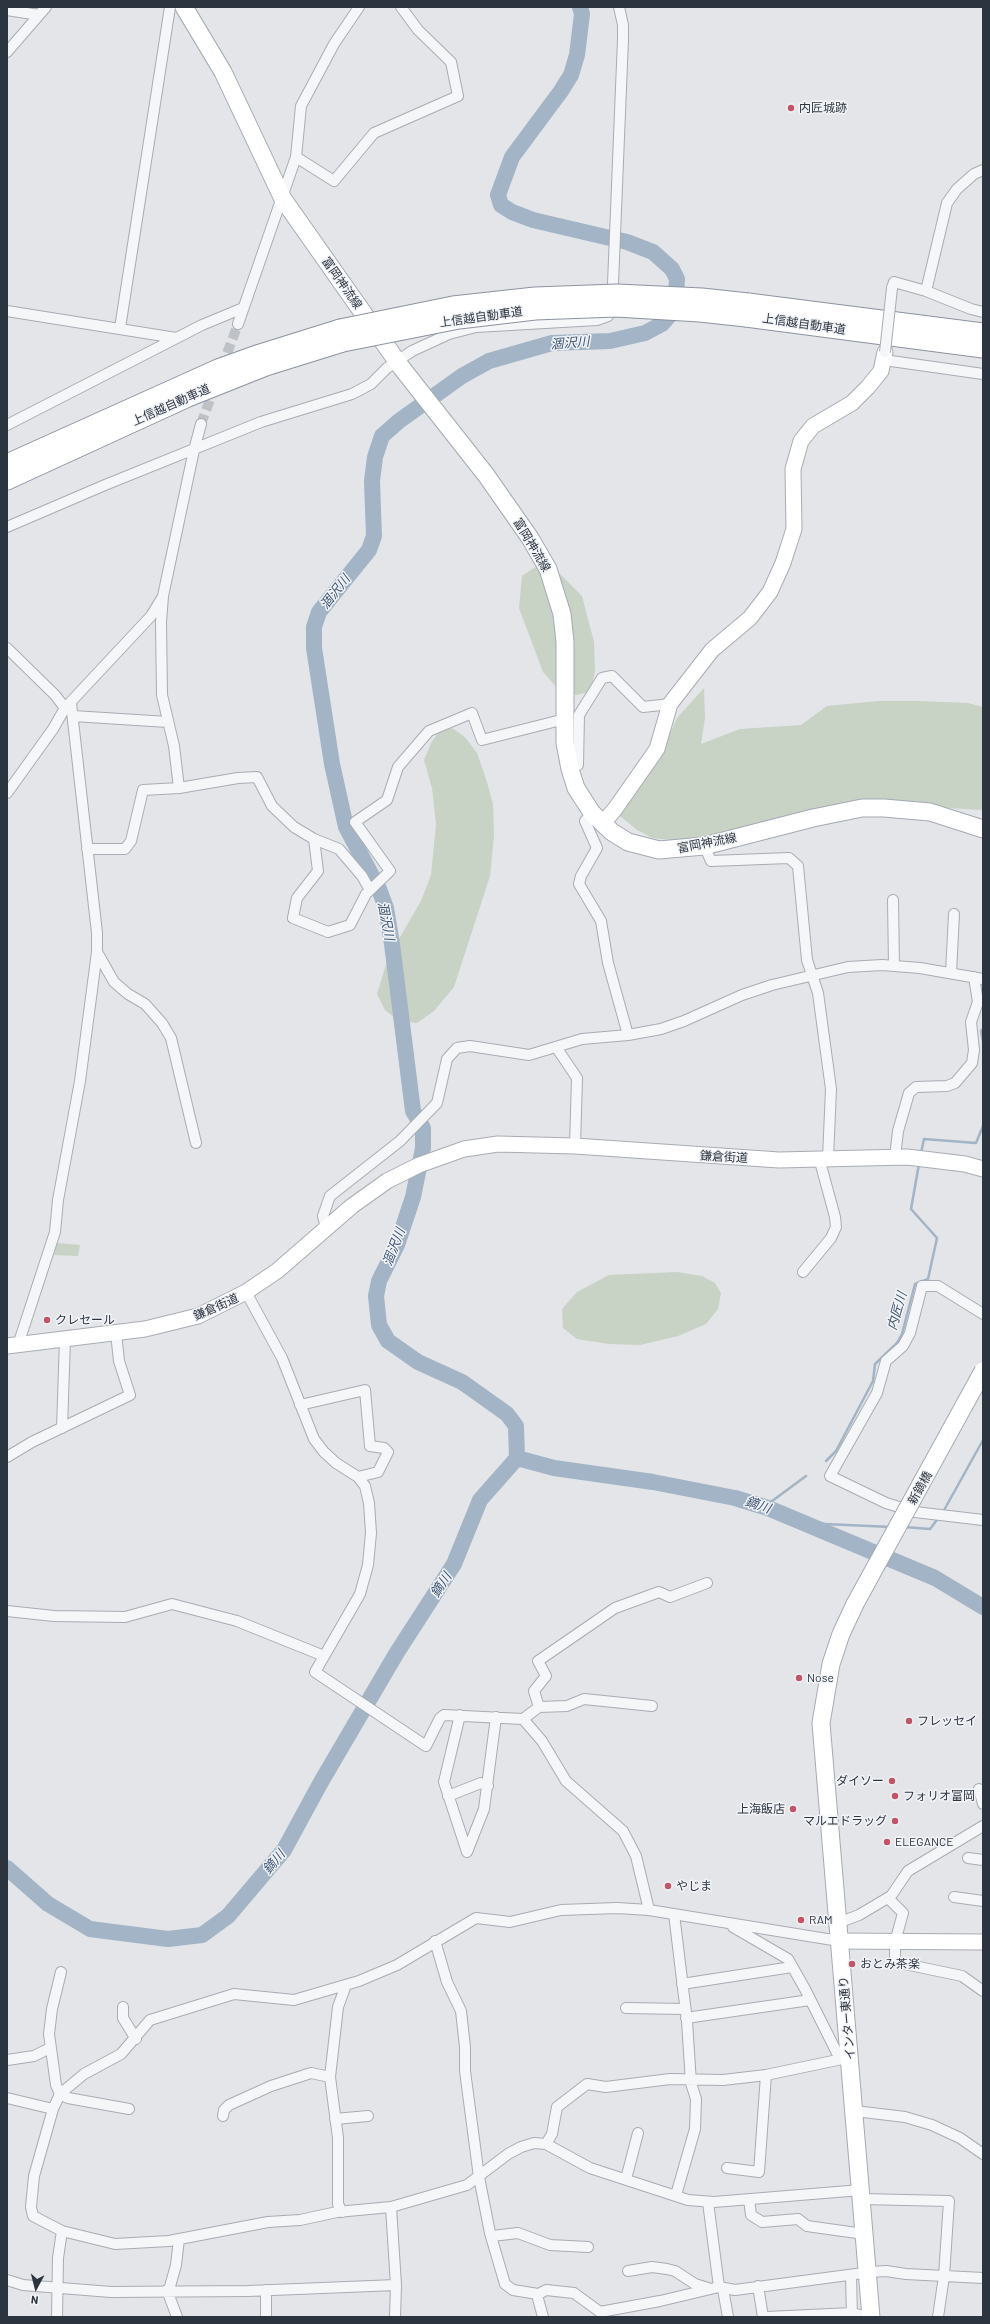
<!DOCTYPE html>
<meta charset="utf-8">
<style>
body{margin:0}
#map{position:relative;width:990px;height:2324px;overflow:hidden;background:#e3e5e9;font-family:Barlow,sans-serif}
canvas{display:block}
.frame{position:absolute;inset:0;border:8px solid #2c3440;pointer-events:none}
.north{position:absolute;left:16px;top:2268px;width:40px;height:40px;-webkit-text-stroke:3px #f2f4f7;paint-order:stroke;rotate:187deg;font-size:11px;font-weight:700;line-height:16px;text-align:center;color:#2c3440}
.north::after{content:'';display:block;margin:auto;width:14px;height:18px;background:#2c3440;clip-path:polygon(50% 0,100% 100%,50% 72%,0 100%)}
</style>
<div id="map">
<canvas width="990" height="2324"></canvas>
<div class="frame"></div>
<div class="north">N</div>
</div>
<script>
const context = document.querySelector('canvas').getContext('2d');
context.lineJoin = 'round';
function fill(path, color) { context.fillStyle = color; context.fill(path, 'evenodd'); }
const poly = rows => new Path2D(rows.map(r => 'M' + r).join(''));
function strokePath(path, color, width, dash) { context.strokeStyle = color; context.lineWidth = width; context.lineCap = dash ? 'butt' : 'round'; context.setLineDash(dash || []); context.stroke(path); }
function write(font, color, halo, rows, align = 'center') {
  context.font = font + ' Barlow,"Noto Sans JP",sans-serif'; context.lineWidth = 3; context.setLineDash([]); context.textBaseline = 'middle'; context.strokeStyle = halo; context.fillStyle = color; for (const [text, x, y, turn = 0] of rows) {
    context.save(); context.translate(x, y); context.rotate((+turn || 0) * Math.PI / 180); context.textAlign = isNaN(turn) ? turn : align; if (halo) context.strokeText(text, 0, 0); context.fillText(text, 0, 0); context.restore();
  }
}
fill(poly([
 [537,566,560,574,582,596,594,642,595,670,591,691,577,695,560,691,543,672,519,608,522,576],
 [704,688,705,718,701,744,740,729,801,725,827,706,878,701,920,701,968,703,983,707,983,810,948,808,878,808,703,839,680,841,652,838,637,830,619,815,661,755,677,718],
 [452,728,465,737,477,753,486,779,493,804,494,836,490,876,454,987,434,1011,417,1023,399,1021,385,1010,377,994,388,958,421,901,431,875,436,824,432,788,424,760,431,743,438,733],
 [57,1243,80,1245,78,1256,54,1255],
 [677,1272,702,1276,715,1283,721,1293,718,1309,706,1324,678,1336,640,1345,609,1344,577,1339,563,1328,562,1309,577,1292,609,1275]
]), '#c8d2c5');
strokePath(poly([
 [983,1029,981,1031,983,1041],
 [921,1153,924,1139,976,1143,983,1126],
 [826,1461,836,1451,873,1381,875,1364,897,1343,902,1334,915,1284,928,1279,937,1238,911,1209,919,1164],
 [764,1507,806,1476],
 [943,1512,983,1440],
 [803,1523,891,1527],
 [904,1527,930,1529,939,1517]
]), '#a2b4c5', 2.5);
strokePath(poly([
 [517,1458,516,1426,507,1414,462,1382,418,1362,388,1341,379,1325,376,1296,379,1281,397,1245,413,1197,423,1148,423,1128,413,1111,392,944,386,908,379,889,346,827,332,764,314,648,314,627,319,612,369,550,374,536,372,481,375,457,382,436,399,421,462,376,489,361,552,343,610,341,645,333,662,324,675,309,677,279,672,269,653,252,627,242,533,220,512,212,501,205,498,195,512,157,561,91,571,75,577,55,582,14,580,7],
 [517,1458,554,1468,653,1482,735,1498,768,1508,935,1578,983,1607],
 [7,1868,48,1904,90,1929,168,1939,202,1935,228,1916,284,1850,321,1782,396,1654,454,1564,480,1500,517,1458]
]), '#a2b4c5', 16);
strokePath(poly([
 [222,367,238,324],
 [201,424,215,386]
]), '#bec2c7', 10, [10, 5]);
const street = poly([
 [7,10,39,15],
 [7,52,46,7],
 [296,157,334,181,374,133,458,96,451,62,418,30,401,7],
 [892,288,894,282,926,291,971,309,983,312],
 [926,291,947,203,957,189,974,174,983,170],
 [7,311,176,338],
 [238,324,296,157,301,106,334,44,359,7],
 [120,328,170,7],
 [884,360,983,374],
 [201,424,194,450,163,596,161,622,162,695,174,746,179,788,238,778,257,777,272,806,294,827,314,839,339,849,362,876,370,890],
 [7,425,202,325,243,308],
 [7,527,105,485,261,422,352,394,371,384,387,368,412,351,449,334,476,327,597,320,608,316,612,308,623,39,623,25,619,7],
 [7,648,55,695,65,708],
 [73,716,168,722],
 [570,769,578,765,579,715,602,678,612,676,643,707,670,704],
 [7,793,53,729,65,708,151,616,162,598],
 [592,813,585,821,597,848,581,876,579,884,601,921,608,963,628,1035],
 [314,839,318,871,297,898,293,918,328,932,350,925,366,894,390,871,355,822,387,800,398,767,429,731,472,713,482,740,565,719],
 [704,846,711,861,789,858,798,866,807,960,818,993,831,1089,828,1158],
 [87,849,125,849,131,841,143,790,179,788],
 [893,900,894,966],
 [97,952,114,982,128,994,145,1004,162,1023,171,1038,196,1143],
 [951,973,954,914],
 [556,1047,577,1078,575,1146],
 [895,1157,898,1131,909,1093,916,1087,947,1086,955,1083,972,1063,974,1050,971,1022,978,1002,974,977],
 [326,1228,323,1216,330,1196,400,1141,437,1103,447,1059,457,1048,470,1046,529,1055,582,1039,628,1035,661,1029,684,1021,742,995,772,985,848,967,882,965,920,968,983,979],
 [803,1272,831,1238,836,1227,835,1217,819,1158],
 [246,1292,282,1358,314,1439,324,1452,336,1463,358,1477,365,1486,369,1503,371,1533,368,1565,360,1594,315,1672,426,1746,440,1718,444,1715,523,1719,542,1741,566,1781,623,1831,636,1856,649,1910],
 [983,1314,938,1286,922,1286,910,1333,903,1346,886,1361,877,1393,830,1476,886,1503,915,1512,983,1520],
 [18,1345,55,1232,58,1200,80,1081,97,952,97,933,71,703],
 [300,1405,365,1390,370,1446,384,1448,388,1452,378,1472,358,1477],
 [62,1428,65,1339],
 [7,1457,32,1442,130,1395,119,1361,116,1333],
 [7,1611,54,1616,125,1617,172,1604,237,1621,324,1656],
 [539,1707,534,1691,546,1676,538,1661,615,1608,659,1592,670,1597,707,1583],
 [460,1715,444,1782,467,1852,484,1809,496,1717],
 [523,1719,539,1707,567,1706,584,1699,652,1706],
 [979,1789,983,1804],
 [448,1796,481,1783,488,1786],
 [968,1858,983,1860],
 [954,1897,983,1901],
 [888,1898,903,1913,895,1942,895,1962,962,1976,983,1991],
 [674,1914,687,2021,691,2083,696,2099,695,2129,676,2195],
 [838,1923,859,1915,891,1896,908,1871,983,1826],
 [733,1927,788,1959,805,1989,840,2059],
 [435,1941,447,1982,461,2011,465,2047,465,2071,479,2177,490,2233,505,2284,513,2290,538,2294],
 [839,1941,649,1910,617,1908,561,1910,510,1922,476,1918,397,1965,359,1981,294,2000,234,1994,150,2020,121,2054,84,2074,60,2094,53,2109,34,2176,31,2207,33,2216,62,2231,115,2244,169,2241,268,2222,300,2220,337,2212,391,2207,467,2185,508,2154,521,2147,534,2143,546,2144,590,2168,688,2200,714,2202,861,2190],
 [61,1972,52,2009,49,2034,56,2085,60,2094,68,2098,129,2109],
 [682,1984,792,1967],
 [123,2007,123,2018,136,2039],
 [626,2008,685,2009],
 [686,2018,810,2000],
 [7,2060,34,2056,50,2048],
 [7,2098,53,2109],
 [855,2111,905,2117,932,2125,960,2138,983,2154],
 [223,2116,224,2110,229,2105,271,2086,311,2073,330,2077],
 [335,2119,368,2116],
 [546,2144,552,2134,557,2107,587,2084,606,2087,670,2079,723,2080,766,2075],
 [727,2168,759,2172,766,2075,847,2058,851,2063],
 [626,2179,638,2133],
 [749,2199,751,2215,762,2222,798,2219,807,2226,864,2234],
 [861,2199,949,2201,944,2276,938,2317],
 [708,2202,719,2287],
 [391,2207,396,2285,395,2317],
 [342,2212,338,2204,338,2138,330,2077,338,2007,346,1985],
 [492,2236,518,2233,550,2245,588,2247],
 [628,2271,652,2267,667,2269,675,2271,695,2284,708,2288],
 [851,2275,852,2317],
 [7,2280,23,2285,111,2292,248,2291,396,2285],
 [758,2286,763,2317],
 [723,2289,728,2317],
 [167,2290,177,2317],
 [169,2290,176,2265,179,2239],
 [57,2317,58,2258,62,2231],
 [266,2317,266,2290],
 [543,2317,537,2295,546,2290,574,2293,600,2312,660,2301,719,2287,735,2290,871,2272,886,2271,906,2274,983,2278],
 [767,2317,852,2313,869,2317]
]);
const secondary = poly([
 [603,823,615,809,657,749,670,704,712,650,750,618,770,592,783,563,794,529,793,469,801,441,813,426,852,403,868,387,881,371,885,352],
 [7,1346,145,1329,198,1316,246,1292,277,1271,352,1206,387,1181,419,1165,464,1149,498,1144,575,1146,779,1160,907,1157,965,1164,983,1169],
 [839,1941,983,1942]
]);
const primary = poly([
 [184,7,223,72,283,199,401,367,486,475,530,538,548,569,562,614,565,642,565,743,570,769,576,788,592,813,612,832,628,842,659,850,704,846,813,818,862,808,884,808,930,812,983,829],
 [855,1604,841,1634,831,1664,821,1723,871,2317]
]);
const highway = poly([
 [748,303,983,333],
 [746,317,983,348],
 [7,464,218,369,260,354,340,329],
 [7,480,188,397,266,366,343,342]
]);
strokePath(street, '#a8acb3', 12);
strokePath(secondary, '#a8acb3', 17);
strokePath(primary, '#a3aab4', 19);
strokePath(highway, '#8c939f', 21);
strokePath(street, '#f5f6f8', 10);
strokePath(secondary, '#fff', 15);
strokePath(primary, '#fff', 17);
strokePath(highway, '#fff', 19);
const streetBridge = poly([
 [885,352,892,288]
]);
const primaryBridge = poly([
 [855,1604,983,1371]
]);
const highwayBridge = poly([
 [340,329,453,306,535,297,617,294,702,298,748,303],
 [343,342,459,319,535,310,616,307,700,312,746,317]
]);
strokePath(streetBridge, '#a8acb3', 12, []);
strokePath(primaryBridge, '#a3aab4', 19, []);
strokePath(highwayBridge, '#8c939f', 21, []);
strokePath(streetBridge, '#f5f6f8', 10);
strokePath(primaryBridge, '#fff', 17);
strokePath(highwayBridge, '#fff', 19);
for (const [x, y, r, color] of [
 [791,108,4,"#c15568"],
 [47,1320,4,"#c15568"],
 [799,1678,4,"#c15568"],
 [909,1721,4,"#c15568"],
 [892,1781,4,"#c15568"],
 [895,1796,4,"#c15568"],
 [793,1809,4,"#c15568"],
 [895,1821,4,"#c15568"],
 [887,1842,4,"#c15568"],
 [668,1886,4,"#c15568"],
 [801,1920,4,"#c15568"],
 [852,1964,4,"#c15568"]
]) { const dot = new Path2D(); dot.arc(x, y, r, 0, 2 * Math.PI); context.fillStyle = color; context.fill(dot); strokePath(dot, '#f2f4f7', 1.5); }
write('12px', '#2c3440', '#f2f4f7', [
 ["内匠城跡",799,108],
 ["クレセール",55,1320],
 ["Nose",807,1678],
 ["フレッセイ",917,1721],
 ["ダイソー",884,1781,"right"],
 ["フォリオ富岡",903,1796],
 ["上海飯店",785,1809,"right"],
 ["マルエドラッグ",887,1821,"right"],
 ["ELEGANCE",895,1842],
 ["やじま",676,1886],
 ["RAM",809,1920],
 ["おとみ茶楽",860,1964]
], 'left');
write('12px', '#2c3440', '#f2f4f7', [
 ["富岡神流線",342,283,55],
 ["上信越自動車道",481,317,-8],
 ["上信越自動車道",804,324,8],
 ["上信越自動車道",171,405,-24],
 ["富岡神流線",532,545,59],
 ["富岡神流線",707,843,-11],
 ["鎌倉街道",724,1157,3],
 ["鎌倉街道",216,1307,-24],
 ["新鏑橋",920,1488,-61],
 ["インター東通り",847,2018,-95]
]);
write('italic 13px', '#3b5370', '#f2f4f7', [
 ["涸沢川",570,343,-4],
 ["涸沢川",335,592,-52],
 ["涸沢川",386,921,79],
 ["涸沢川",394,1247,-69],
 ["内匠川",897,1311,-74],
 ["鏑川",758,1505,19],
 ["鏑川",441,1585,-57],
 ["鏑川",274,1862,-50]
]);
</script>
